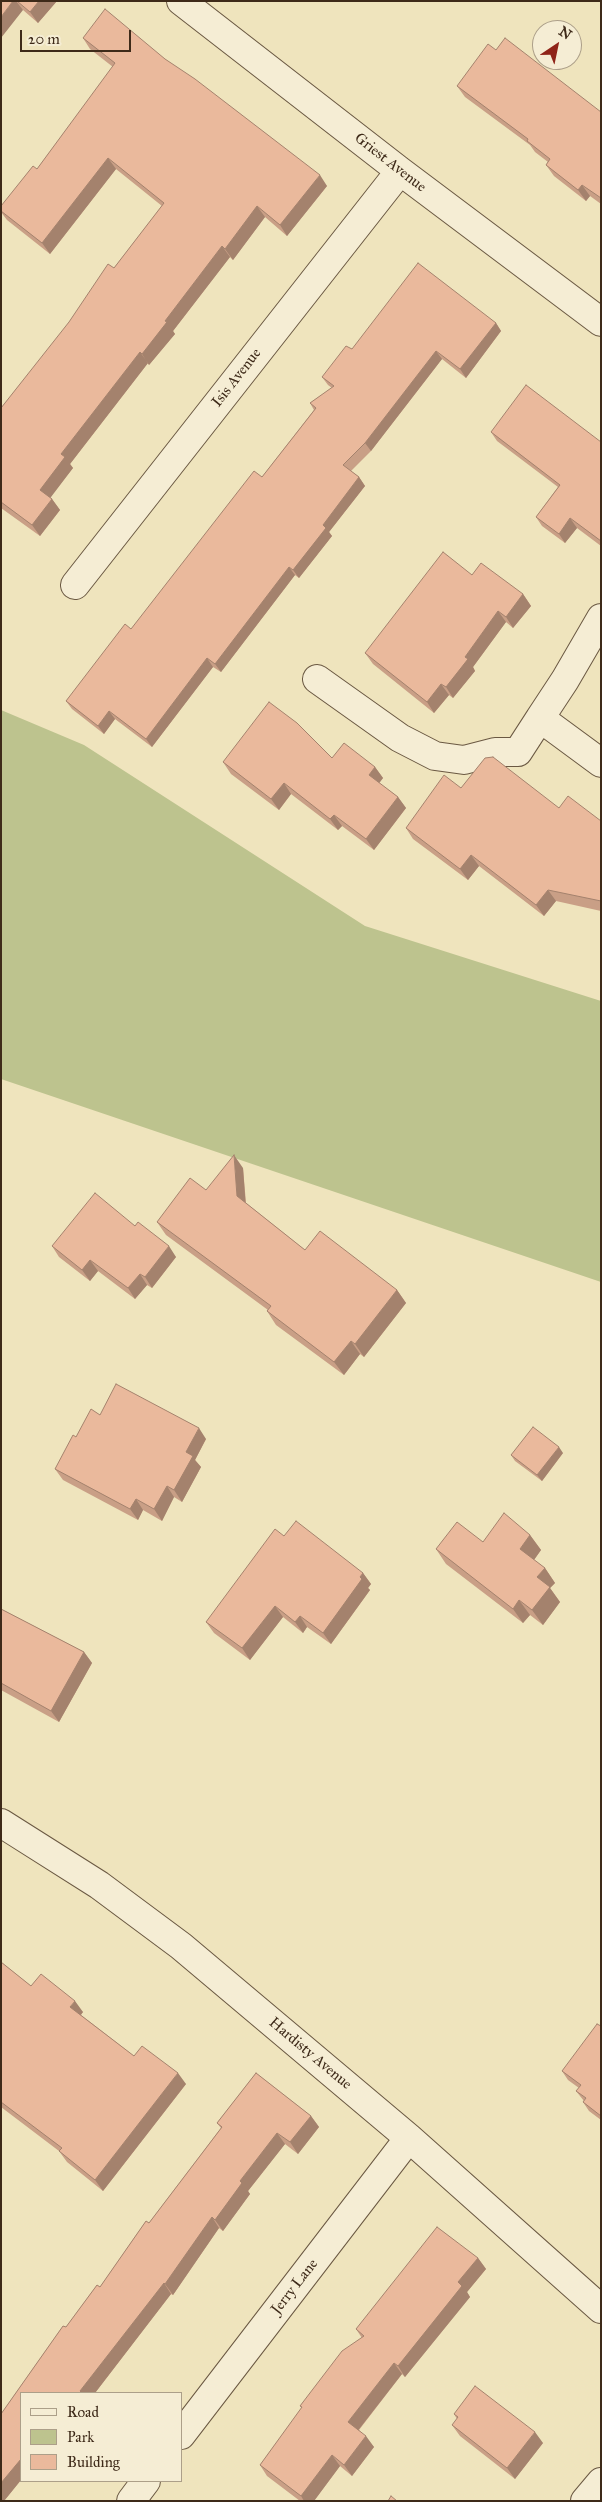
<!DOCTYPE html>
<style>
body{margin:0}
#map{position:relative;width:602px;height:2502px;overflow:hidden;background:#efe4bd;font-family:"IM FELL Great Primer",serif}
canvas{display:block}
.frame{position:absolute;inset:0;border:2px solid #3e2a19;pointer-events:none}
.legend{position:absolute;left:20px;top:2392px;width:162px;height:90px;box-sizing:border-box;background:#f5edd4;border:1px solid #ac9f89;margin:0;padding:6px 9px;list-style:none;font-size:15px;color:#3e2a19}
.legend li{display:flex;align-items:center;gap:10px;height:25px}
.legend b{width:25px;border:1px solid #ac9f89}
.north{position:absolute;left:532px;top:20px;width:50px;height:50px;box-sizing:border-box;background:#f5edd4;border:1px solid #ac9f89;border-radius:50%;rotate:34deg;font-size:14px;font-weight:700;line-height:20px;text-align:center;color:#3e2a19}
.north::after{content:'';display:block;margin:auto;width:18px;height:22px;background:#8f2418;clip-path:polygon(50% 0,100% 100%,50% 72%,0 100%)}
.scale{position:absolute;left:20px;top:30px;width:111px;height:22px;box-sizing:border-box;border:2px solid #3e2a19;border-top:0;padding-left:6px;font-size:15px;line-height:18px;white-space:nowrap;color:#3e2a19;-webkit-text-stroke:4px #f5edd4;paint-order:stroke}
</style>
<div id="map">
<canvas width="602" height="2502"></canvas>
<div class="frame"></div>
<ul class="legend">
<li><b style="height:6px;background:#f5edd4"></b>Road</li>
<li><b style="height:14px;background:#bdc38e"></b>Park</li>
<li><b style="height:14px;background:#eab99c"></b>Building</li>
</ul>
<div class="north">N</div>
<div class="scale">20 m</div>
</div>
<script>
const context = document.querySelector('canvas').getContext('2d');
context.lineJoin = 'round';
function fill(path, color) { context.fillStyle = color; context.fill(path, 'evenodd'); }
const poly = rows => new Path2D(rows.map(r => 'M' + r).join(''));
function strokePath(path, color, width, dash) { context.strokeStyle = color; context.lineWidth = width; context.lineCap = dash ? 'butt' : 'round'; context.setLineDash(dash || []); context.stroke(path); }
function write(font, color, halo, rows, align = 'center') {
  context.font = font + ' "IM FELL Great Primer",serif'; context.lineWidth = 4; context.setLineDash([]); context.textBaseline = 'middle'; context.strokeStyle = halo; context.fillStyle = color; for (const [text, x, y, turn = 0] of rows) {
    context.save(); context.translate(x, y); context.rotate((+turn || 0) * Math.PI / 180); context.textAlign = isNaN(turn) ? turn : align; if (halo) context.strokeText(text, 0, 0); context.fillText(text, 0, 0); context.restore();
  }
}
fill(poly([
 [1,710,84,745,365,926,601,1001,601,1282,1,1079]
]), '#bdc38e');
const minor = poly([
 [181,1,400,171,601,322],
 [75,585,400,171],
 [317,679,400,738,435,756,464,760,495,752,518,752,540,718,601,763],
 [540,718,565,680,601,618],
 [1,1823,99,1885,181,1946,409,2138,601,2309],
 [181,2435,409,2138],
 [131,2501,146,2481],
 [585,2501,601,2482]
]);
strokePath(minor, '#6a5842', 30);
strokePath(minor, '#f5edd4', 28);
fill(poly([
 [1,1,57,1,38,23,23,10],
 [83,38,165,59,327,186,287,236,265,217,233,260,230,257,173,331,175,334,149,365,148,363,70,464,73,468,50,497,52,499,60,510,40,536,1,508,1,408,114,268,162,206,116,169,50,254,7,220,1,212,1,206,37,169,113,67,90,49],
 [496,50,601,112,601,204,590,196,586,201,554,176,546,165,548,162,535,152,530,145,465,97,457,86],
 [496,323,501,331,466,378,442,359,371,451,351,471,359,477,365,486,329,532,332,536,299,578,295,575,221,672,213,667,152,747,115,719,104,734,72,709,66,701,131,629,262,477,314,410,310,403,332,388,328,385,322,377,352,349],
 [491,432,601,442,601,546,577,528,565,543,542,526,536,517,558,487,497,441],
 [472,575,523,594,531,606,513,628,506,622,473,667,475,671,453,698,449,695,434,713,373,664,365,653],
 [332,758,375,767,383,778,379,783,398,797,406,808,374,850,342,826,338,830,291,794,279,810,231,774,223,762],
 [461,788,559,808,601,821,601,911,556,901,544,916,479,866,468,880,413,839,406,828],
 [243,1168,246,1203,305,1250,397,1290,406,1303,364,1357,360,1354,344,1375,276,1325,267,1311,268,1310,166,1235,157,1222],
 [135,1226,176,1257,152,1288,147,1285,135,1299,98,1271,90,1281,59,1257,52,1246],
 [100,1415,206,1439,195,1460,201,1467,182,1502,174,1497,162,1521,143,1510,138,1520,63,1480,55,1469,76,1437],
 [563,1453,542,1481,515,1461,511,1455],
 [530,1535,541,1550,534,1560,545,1568,555,1583,550,1588,560,1602,543,1625,530,1615,523,1623,446,1564,436,1549],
 [284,1536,363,1573,371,1584,368,1588,370,1590,331,1644,307,1627,303,1633,283,1617,250,1660,214,1633,206,1622],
 [1,1609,84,1652,92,1663,59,1722,1,1690],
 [1,1962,31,1986,83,2012,81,2015,134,2056,186,2084,103,2191,67,2162,59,2151,1,2107],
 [601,2026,601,2120,589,2111,583,2102,584,2101,576,2091,579,2088,568,2080,562,2071],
 [256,2073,311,2116,319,2127,298,2154,285,2144,248,2191,250,2194,223,2231,219,2228,173,2295,171,2294,95,2393,21,2393,21,2480,4,2501,1,2501,1,2414,63,2326,66,2327,97,2285,100,2287,146,2221,149,2223,221,2128,217,2123],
 [478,2258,486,2269,467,2292,470,2297,405,2377,402,2374,359,2430,374,2447,352,2476,340,2466,314,2501,300,2501,267,2476,260,2465,302,2408,300,2406,362,2338,356,2329],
 [454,2414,543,2443,515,2479,460,2436,452,2425,457,2419]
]), '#c99f86');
fill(poly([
 [13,1,16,1,23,10,1,38,1,17],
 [39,1,57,1,38,23,30,12],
 [108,158,116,169,50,254,42,243],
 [320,175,327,186,287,236,280,225],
 [582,185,590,196,586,201,578,190],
 [257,206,265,217,233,260,225,249],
 [222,246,230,257,173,331,175,334,149,365,142,354,165,321],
 [496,323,501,331,466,378,460,369],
 [436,351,442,359,371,451,365,443],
 [140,352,148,363,70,464,73,468,48,501,40,490,61,454],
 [359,477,365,486,329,532,332,536,299,578,293,570,323,525],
 [52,499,60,510,40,536,32,525],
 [570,518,577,528,565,543,559,534],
 [289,567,295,575,221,672,215,664],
 [523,594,531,606,513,628,506,617],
 [498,611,506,622,473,667,475,671,453,698,446,687,465,657],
 [207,658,213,667,152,747,146,739],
 [441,684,449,695,434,713,427,702],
 [109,711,115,719,104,734,98,726],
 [375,767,383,778,377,786,369,775],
 [284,783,291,794,279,810,271,799],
 [398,797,406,808,374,850,366,839],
 [334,815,342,826,338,830,330,819],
 [471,855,479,866,468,880,460,869],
 [548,890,556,901,544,916,536,905],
 [234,1155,243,1168,246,1209,237,1196],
 [169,1246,176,1257,152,1288,145,1277],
 [90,1260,98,1271,90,1281,82,1270],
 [140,1274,147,1285,135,1299,128,1288],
 [397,1290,406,1303,364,1357,355,1344],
 [351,1341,360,1354,344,1375,334,1362],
 [199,1428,206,1439,195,1460,201,1467,182,1502,174,1490,186,1452],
 [559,1447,563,1453,542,1481,537,1475],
 [167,1486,174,1497,162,1521,154,1509],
 [136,1499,143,1510,138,1520,130,1509],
 [530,1535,541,1550,531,1564,520,1549],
 [545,1568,555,1583,550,1588,560,1602,543,1625,532,1610,537,1577],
 [363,1573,371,1584,368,1588,370,1590,331,1644,323,1633],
 [519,1600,530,1615,523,1623,513,1609],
 [275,1606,283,1617,250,1660,242,1648],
 [300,1616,307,1627,303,1633,295,1622],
 [84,1652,92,1663,59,1722,51,1711],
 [75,2001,83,2012,78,2018,70,2007],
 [178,2073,186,2084,103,2191,95,2180],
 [311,2116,319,2127,298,2154,290,2142],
 [277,2133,285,2144,248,2191,250,2194,223,2231,215,2220,240,2181],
 [212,2217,219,2228,173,2295,165,2284],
 [478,2258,486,2269,467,2292,470,2297,405,2377,398,2366,458,2282],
 [164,2283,171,2294,95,2393,81,2393,80,2391],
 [394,2363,402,2374,356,2433,348,2422],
 [535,2432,543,2443,515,2479,507,2468],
 [366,2436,374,2447,352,2476,344,2465],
 [332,2455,340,2466,314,2501,304,2501,301,2496],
 [21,2459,21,2480,4,2501,1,2501,1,2483]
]), '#a4826d');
const building = poly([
 [1,1,13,1,1,17,1,1],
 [17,1,39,1,30,12,17,1],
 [105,9,165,59,195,79,320,175,280,225,257,206,225,249,222,246,165,321,167,322,142,354,140,352,61,454,65,457,40,490,52,499,32,525,1,502,1,408,69,322,108,264,114,268,164,203,108,158,42,243,1,211,1,206,33,166,37,169,115,63,83,38,105,9],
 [505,38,601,112,601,198,582,185,578,190,546,165,550,159,527,141,528,139,457,86,488,44,496,50,505,38],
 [418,263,496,323,460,369,436,351,365,443,343,465,359,477,323,525,326,528,293,570,289,567,215,664,207,658,146,739,109,711,98,726,66,701,125,624,131,629,254,471,262,477,316,408,310,403,334,386,322,377,346,346,352,349,418,263],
 [526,385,601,442,601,541,570,518,559,534,536,517,560,485,491,432,526,385],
 [443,552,472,575,481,563,523,594,506,617,498,611,465,657,468,659,446,687,441,684,427,702,365,653,443,552],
 [269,702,297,723,332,758,344,743,375,767,369,775,398,797,366,839,334,815,330,819,284,783,271,799,223,762,269,702],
 [493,757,559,808,568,796,601,821,601,901,548,890,536,905,471,855,460,869,406,828,444,775,461,788,485,758,493,757],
 [234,1155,237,1196,305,1250,320,1231,397,1290,355,1344,351,1341,334,1362,267,1311,271,1306,157,1222,190,1178,206,1190,234,1155],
 [95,1193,135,1226,138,1222,169,1246,145,1277,140,1274,128,1288,90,1260,82,1270,52,1246,95,1193],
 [116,1384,199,1428,186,1452,193,1456,174,1490,167,1486,154,1509,136,1499,130,1509,55,1469,73,1435,76,1437,91,1409,100,1415,116,1384],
 [533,1427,559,1447,537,1475,511,1455,533,1427],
 [504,1513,530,1535,520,1549,545,1568,537,1577,550,1587,532,1610,519,1600,513,1609,436,1549,457,1522,483,1542,504,1513],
 [296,1521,363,1573,360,1577,362,1579,323,1633,300,1616,295,1622,275,1606,242,1648,206,1622,275,1529,284,1536,296,1521],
 [1,1609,84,1652,51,1711,1,1683,1,1609],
 [1,1962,31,1986,41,1974,75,2001,70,2007,134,2056,142,2046,178,2073,95,2180,59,2151,62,2148,1,2102,1,1962],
 [597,2024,601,2026,601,2116,583,2102,586,2098,576,2091,581,2085,562,2071,597,2024],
 [256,2073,311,2116,290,2142,277,2133,240,2181,242,2183,215,2220,212,2217,165,2284,164,2283,80,2391,82,2393,21,2393,21,2459,1,2483,1,2414,63,2326,66,2327,97,2285,100,2287,146,2221,149,2223,222,2127,217,2123,256,2073],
 [437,2227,478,2258,458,2282,462,2286,398,2366,394,2363,348,2422,366,2436,344,2465,332,2455,301,2496,260,2465,302,2407,300,2406,342,2351,364,2336,356,2329,437,2227],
 [475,2386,535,2432,507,2468,452,2425,458,2417,454,2414,475,2386],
 [391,2496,397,2501,388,2501,391,2496]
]);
fill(building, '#eab99c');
strokePath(building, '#a4826d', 1);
write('15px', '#3e2a19', '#f5edd4', [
 ["Griest Avenue",390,163,38],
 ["Isis Avenue",237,378,-52],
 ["Hardisty Avenue",310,2054,40],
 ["Jerry Lane",295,2287,-52]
]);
</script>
